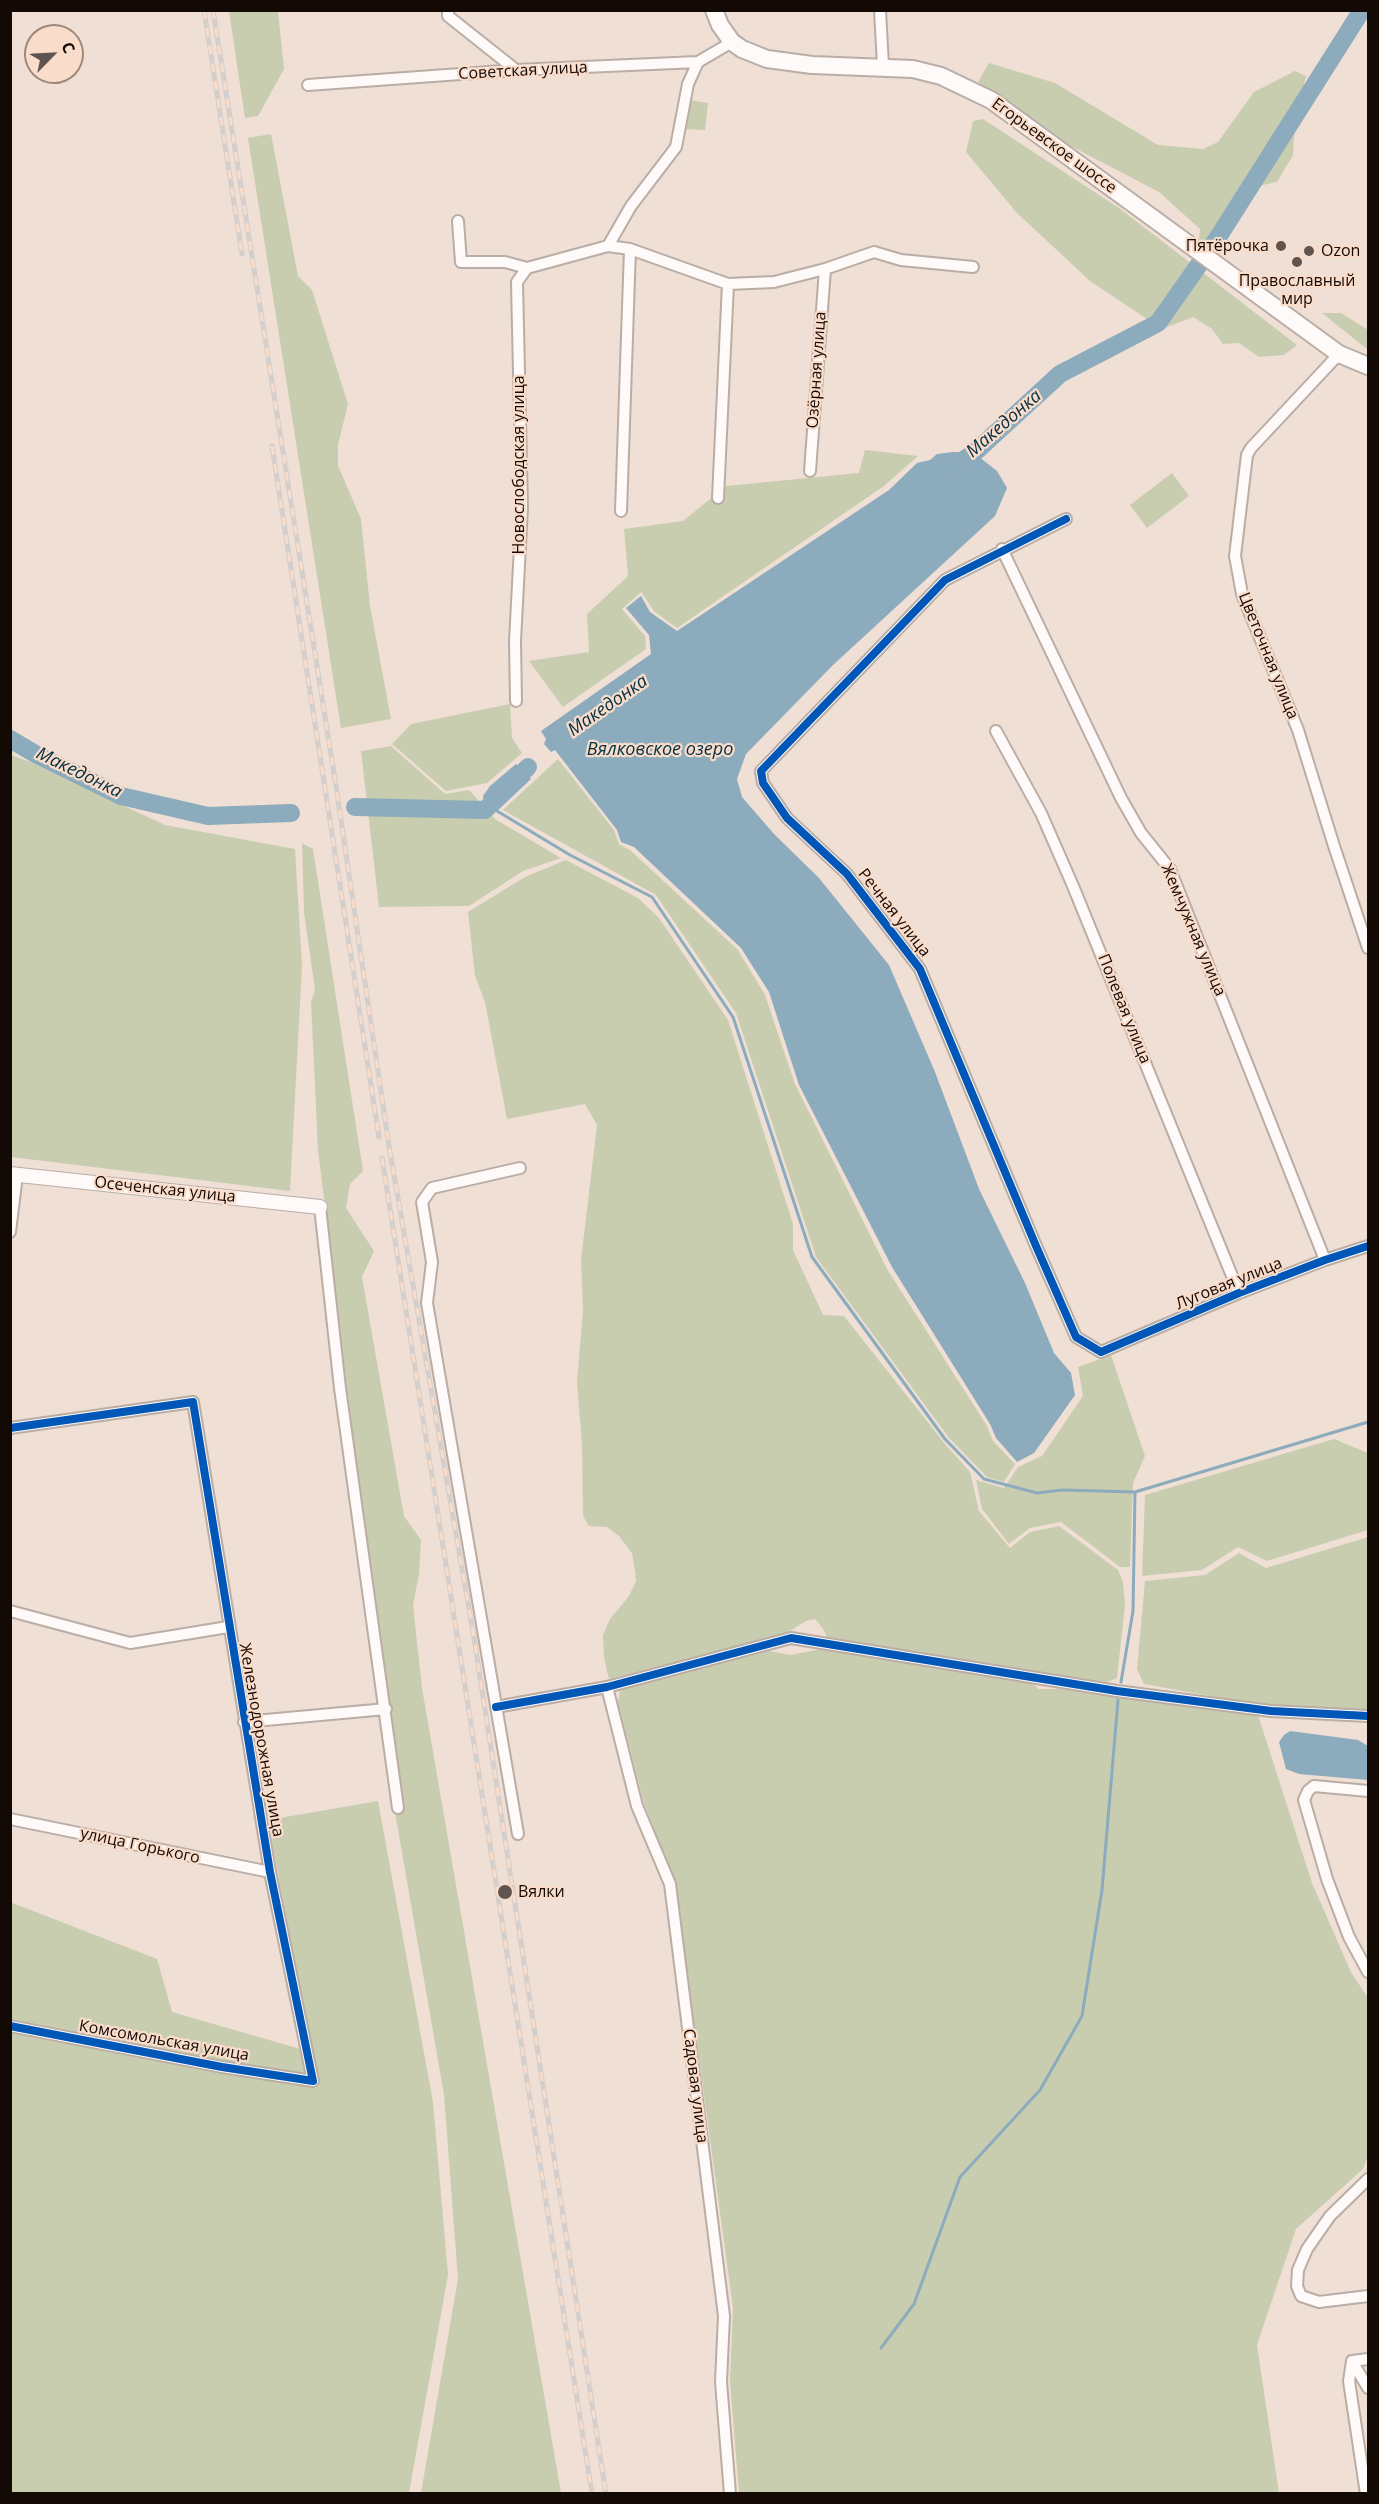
<!DOCTYPE html>
<meta charset="utf-8">
<style>
body{margin:0}
#map{position:relative;width:1379px;height:2504px;overflow:hidden;background:#efdfd5;font-family:"Open Sans",sans-serif}
canvas{display:block}
.frame{position:absolute;inset:0;border:12px solid #130905;pointer-events:none}
.north{position:absolute;left:24px;top:24px;width:60px;height:60px;box-sizing:border-box;background:#fadcca;border:2px solid #9e887b;border-radius:50%;rotate:66deg;font-size:16px;font-weight:700;line-height:24px;text-align:center;color:#130905}
.north::after{content:'';display:block;margin:auto;width:21px;height:27px;background:#60544e;clip-path:polygon(50% 0,100% 100%,50% 72%,0 100%)}
</style>
<div id="map">
<canvas width="1379" height="2504"></canvas>
<div class="frame"></div>
<div class="north">С</div>
</div>
<script>
const context = document.querySelector('canvas').getContext('2d');
context.lineJoin = 'round';
function fill(path, color) { context.fillStyle = color; context.fill(path, 'evenodd'); }
const poly = rows => new Path2D(rows.map(r => 'M' + r).join(''));
function strokePath(path, color, width, dash) { context.strokeStyle = color; context.lineWidth = width; context.lineCap = dash ? 'butt' : 'round'; context.setLineDash(dash || []); context.stroke(path); }
function write(font, color, halo, rows, align = 'center') {
  context.font = font + ' "Open Sans",sans-serif'; context.lineWidth = 4.5; context.setLineDash([]); context.textBaseline = 'middle'; context.strokeStyle = halo; context.fillStyle = color; for (const [text, x, y, turn = 0] of rows) {
    context.save(); context.translate(x, y); context.rotate((+turn || 0) * Math.PI / 180); context.textAlign = isNaN(turn) ? turn : align; if (halo) context.strokeText(text, 0, 0); context.fillText(text, 0, 0); context.restore();
  }
}
fill(poly([
 [229,11,278,11,284,69,258,116,245,118],
 [989,63,1055,83,1158,145,1203,149,1218,142,1254,92,1295,71,1306,76,1295,122,1293,155,1277,182,1239,190,1206,243,1199,239,1200,229,1159,192,1065,143,978,82],
 [689,100,708,103,705,130,685,129],
 [983,119,1119,208,1297,345,1284,355,1259,357,1239,343,1223,344,1212,329,1193,317,1162,329,1090,281,1017,213,966,152,973,121],
 [271,134,298,276,312,290,348,404,338,445,338,466,361,519,370,606,391,719,341,728,248,138],
 [1322,313,1341,313,1368,330,1368,350],
 [865,450,918,456,884,486,677,628,654,611,641,592,622,609,645,636,646,649,563,707,529,661,589,652,587,614,628,576,624,529,683,521,726,486,859,473],
 [1172,473,1189,496,1147,528,1130,505],
 [510,704,512,738,522,753,487,783,446,791,392,744,411,724],
 [391,746,445,794,469,790,495,819,561,858,523,871,469,906,379,907,361,751],
 [11,755,30,762,165,825,295,849,302,966,290,1191,11,1157],
 [558,759,614,830,619,844,630,850,738,950,765,995,795,1084,887,1269,987,1426,993,1441,1015,1464,1004,1482,987,1477,949,1438,816,1257,736,1013,656,895,503,810],
 [302,843,313,849,363,1171,350,1184,346,1208,374,1251,362,1277,404,1516,421,1540,419,1574,413,1605,422,1688,561,2493,421,2493,458,2279,444,2095,377,1708,354,1444,318,1150,311,1002,315,990,304,912],
 [566,860,638,898,659,918,728,1020,793,1224,793,1250,823,1315,844,1316,945,1444,970,1472,979,1511,1010,1548,1030,1532,1059,1526,1118,1570,1123,1582,1125,1605,1117,1678,1102,1684,828,1639,824,1630,815,1619,806,1621,785,1634,609,1679,604,1658,603,1635,610,1619,629,1596,636,1581,635,1571,632,1553,619,1536,607,1527,589,1526,583,1516,582,1445,577,1382,583,1310,581,1260,597,1125,585,1104,507,1119,485,1002,475,976,468,912,525,877],
 [1111,1355,1145,1456,1133,1483,1130,1567,1120,1567,1061,1522,1030,1528,1009,1544,982,1509,976,1480,1004,1488,1018,1467,1042,1456,1083,1396,1078,1367],
 [1334,1439,1368,1453,1368,1530,1267,1561,1238,1547,1202,1570,1142,1576,1145,1495],
 [1368,1537,1368,1711,1248,1703,1144,1684,1137,1669,1145,1581,1205,1575,1239,1553,1266,1568],
 [821,1649,1028,1680,1039,1689,1060,1689,1258,1715,1312,1883,1351,1972,1368,1998,1368,2156,1363,2169,1296,2229,1257,2345,1279,2493,739,2493,730,2381,733,2308,675,1882,644,1803,618,1703,620,1689,769,1651,791,1655],
 [378,1801,433,2102,448,2275,409,2493,11,2493,10,1902,157,1959,172,2012,311,2052,268,1820]
]), '#c9cdb0');
fill(poly([
 [953,452,974,453,997,471,1007,488,995,516,833,665,746,754,737,779,742,797,774,834,819,878,889,965,935,1072,979,1189,1025,1283,1054,1353,1071,1373,1075,1395,1034,1453,1017,1462,996,1438,990,1424,892,1267,799,1085,769,992,741,948,634,847,621,842,617,830,555,750,551,752,544,744,546,739,541,731,651,654,649,635,626,608,641,596,650,612,677,631,889,490,917,463,930,460,937,454],
 [524,763,532,770,527,775,531,779,497,811,485,810,483,796,490,786,516,764,520,767],
 [1290,1731,1358,1740,1368,1746,1368,1780,1299,1774,1286,1769,1279,1742,1284,1735]
]), '#8cabbc');
strokePath(poly([
 [497,811,570,855,652,897,733,1017,812,1257,945,1439,984,1479,1037,1493,1062,1490,1135,1492,1368,1422],
 [1121,1682,1133,1611,1135,1492],
 [881,2348,914,2304,960,2177,1040,2090,1082,2016,1102,1890,1118,1700]
]), '#8cabbc', 3);
strokePath(poly([
 [953,467,974,453,1060,374,1158,323,1217,239,1362,10],
 [10,739,37,755,121,796,208,816,291,813],
 [355,807,485,810,528,767]
]), '#8cabbc', 18);
const street = poly([
 [448,10,448,16,516,70],
 [880,10,883,66],
 [308,85,516,70,698,62,732,42],
 [458,221,461,262,505,262,527,268],
 [608,246,630,249,728,284,774,282,825,269,874,252,901,260,973,267],
 [527,268,608,246,631,206,676,147,688,84,698,62],
 [1339,354,1251,448,1247,455,1235,556,1242,594,1298,730,1334,846,1368,948],
 [810,471,825,269],
 [718,498,728,284],
 [621,511,630,249],
 [1066,519,945,580,761,771,763,783,787,818,847,874,920,969,1036,1246,1076,1337,1101,1352,1239,1293,1325,1260,1368,1246],
 [1002,549,1121,798,1141,833,1170,869,1325,1260],
 [516,701,515,641,522,508,517,282,527,268],
 [996,731,1041,813,1073,886,1239,1293],
 [320,1207,340,1388,398,1808],
 [10,1232,17,1175],
 [10,1428,193,1402,270,1872,313,2081,222,2067,10,2026],
 [10,1611,130,1643,228,1627],
 [607,1687,637,1806,670,1884,724,2316,721,2382,730,2494],
 [496,1707,607,1687,791,1638,1117,1691,1271,1711,1368,1716],
 [244,1722,386,1709],
 [1368,1791,1314,1786,1308,1791,1304,1800,1327,1879,1349,1937,1368,1972],
 [10,1819,270,1872],
 [518,1834,427,1303,432,1262,422,1202,432,1188,520,1168],
 [1368,2179,1330,2216,1307,2249,1298,2270,1297,2286,1301,2296,1319,2302,1368,2296],
 [1352,2361,1368,2388],
 [1366,2494,1349,2381,1352,2361,1368,2359]
]);
const secondary = poly([
 [10,1174,320,1207]
]);
const primary = poly([
 [714,10,720,25,732,42,742,49,767,59,812,65,913,69,941,76,991,100,1339,354,1368,366]
]);
strokePath(street, '#baada5', 14);
strokePath(secondary, '#baada5', 16);
strokePath(primary, '#baada5', 20);
strokePath(street, '#fdfaf9', 10);
strokePath(secondary, '#fdfaf9', 14);
strokePath(primary, '#fdfaf9', 16);
const rail = poly([
 [204,10,242,254],
 [213,10,336,786,389,1146,474,1638,606,2494],
 [272,446,379,1137],
 [382,1158,592,2494]
]);
strokePath(rail, '#d4cfcc', 5);
strokePath(rail, '#fadcca', 3, [9]);
strokePath(poly([
 [1066,519,945,580,761,771,763,783,787,818,847,874,920,969,1036,1246,1076,1337,1101,1352,1239,1293,1325,1260,1368,1246],
 [10,1428,193,1402,270,1872,313,2081,222,2067,10,2026],
 [496,1707,607,1687,791,1638,1117,1691,1271,1711,1368,1716]
]), '#0057b8', 8);
for (const [x, y, r, color] of [
 [1281,246,6,"#60544e"],
 [1309,251,6,"#60544e"],
 [1297,262,6,"#60544e"],
 [505,1892,8,"#60544e"]
]) { const dot = new Path2D(); dot.arc(x, y, r, 0, 2 * Math.PI); context.fillStyle = color; context.fill(dot); strokePath(dot, '#fadcca', 2); }
write('16px', '#130905', '#fadcca', [
 ["Советская улица",523,71,-3],
 ["Егорьевское шоссе",1054,146,36],
 ["Озёрная улица",817,370,-86],
 ["Новослободская улица",519,465,-90],
 ["Цветочная улица",1268,656,68],
 ["Речная улица",894,913,52],
 ["Жемчужная улица",1193,930,67],
 ["Полевая улица",1124,1009,68],
 ["Осеченская улица",165,1190,6],
 ["Луговая улица",1229,1284,-22],
 ["Железнодорожная улица",261,1740,80],
 ["улица Горького",140,1846,12],
 ["Комсомольская улица",164,2041,10],
 ["Садовая улица",695,2086,83]
]);
write('16px', '#130905', '#fadcca', [
 ["Пятёрочка",1269,246,"right"],
 ["Ozon",1321,251],
 ["Православный",1297,281,"center"],
 ["мир",1297,299,"center"],
 ["Вялки",518,1892]
], 'left');
write('italic 18px', '#023045', '#fadcca', [
 ["Македонка",1004,424,-41],
 ["Македонка",608,706,-35],
 ["Вялковское озеро",660,750],
 ["Македонка",79,773,26]
]);
</script>
